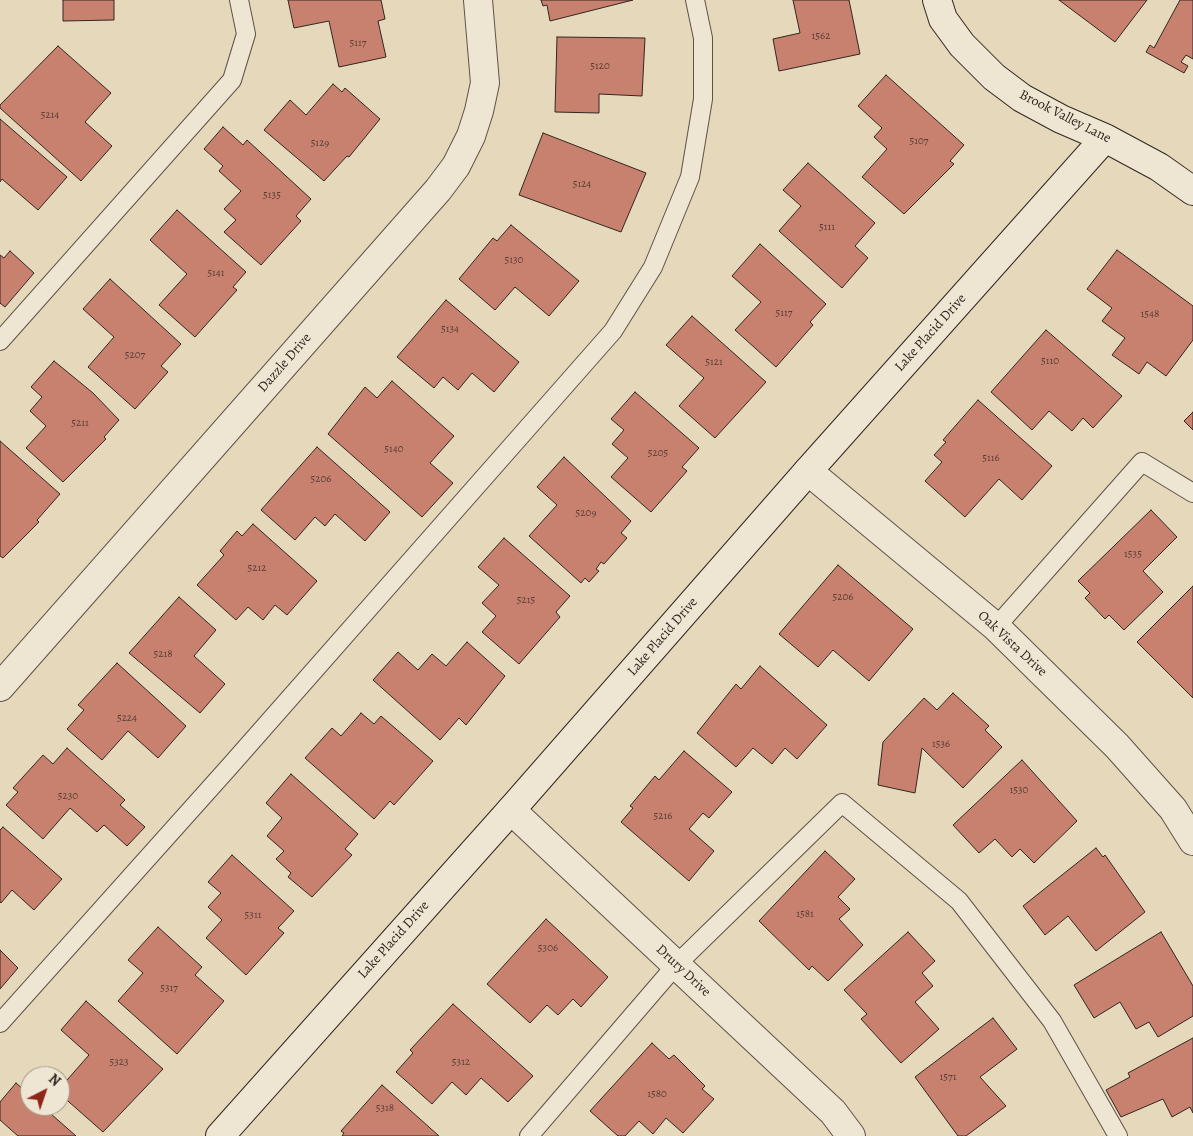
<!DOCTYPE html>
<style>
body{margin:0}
#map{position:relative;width:1193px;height:1136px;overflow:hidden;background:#e5d8bb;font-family:Alegreya,serif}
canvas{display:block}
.north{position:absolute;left:20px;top:1066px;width:50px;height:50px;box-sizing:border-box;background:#eee6d3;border:1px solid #a3998b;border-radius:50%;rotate:41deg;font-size:14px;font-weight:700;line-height:20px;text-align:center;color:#322620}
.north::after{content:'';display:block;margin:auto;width:18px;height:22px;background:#8f2418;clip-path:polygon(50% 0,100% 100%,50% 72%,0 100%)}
</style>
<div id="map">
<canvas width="1193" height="1136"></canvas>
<div class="north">N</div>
</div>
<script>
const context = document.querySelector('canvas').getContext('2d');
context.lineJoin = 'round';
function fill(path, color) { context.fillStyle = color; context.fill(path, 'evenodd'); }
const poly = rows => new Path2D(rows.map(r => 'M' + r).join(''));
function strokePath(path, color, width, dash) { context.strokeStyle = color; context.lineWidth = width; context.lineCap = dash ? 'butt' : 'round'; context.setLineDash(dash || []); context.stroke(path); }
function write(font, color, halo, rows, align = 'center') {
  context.font = font + ' Alegreya,serif'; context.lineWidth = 4; context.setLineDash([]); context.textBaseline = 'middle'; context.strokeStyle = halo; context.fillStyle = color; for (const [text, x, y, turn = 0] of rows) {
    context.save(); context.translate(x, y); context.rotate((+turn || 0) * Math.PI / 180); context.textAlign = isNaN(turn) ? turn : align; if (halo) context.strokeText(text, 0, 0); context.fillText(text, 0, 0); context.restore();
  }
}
const building = poly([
 [63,0,114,0,114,20,63,21,63,0],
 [288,0,381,0,385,19,378,21,386,57,339,67,329,21,294,28,288,0],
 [541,0,633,0,550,21,547,5,543,6,541,0],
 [793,0,849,0,860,54,779,71,773,39,800,33,793,0],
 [1059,0,1147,0,1115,42,1059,0],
 [1180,0,1193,0,1193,59,1186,55,1181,62,1188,66,1184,73,1146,52,1150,45,1154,48,1180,0],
 [557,37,645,38,642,96,599,94,599,113,555,112,557,37],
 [58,46,111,93,85,122,112,146,81,181,0,108,0,105,58,46],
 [886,75,964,145,950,161,954,164,904,214,862,177,887,149,874,137,882,128,858,106,886,75],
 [333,84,342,92,345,88,380,119,349,157,347,156,324,181,264,130,290,100,306,115,333,84],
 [0,119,67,177,38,210,2,179,0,182,0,119],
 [223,127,243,145,247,140,311,199,296,216,301,221,261,265,224,232,236,220,224,209,241,191,219,171,223,166,204,149,223,127],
 [543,133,646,173,621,232,519,195,543,133],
 [808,163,875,223,855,246,868,258,842,288,779,231,801,206,783,190,808,163],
 [177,210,246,272,233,287,237,290,195,337,159,305,187,274,150,240,177,210],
 [511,225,579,281,549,316,515,287,495,310,459,279,493,238,497,241,511,225],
 [760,244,826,304,810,322,813,325,776,367,735,330,761,302,732,276,760,244],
 [1117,250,1193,306,1193,340,1166,376,1147,362,1139,374,1112,355,1125,338,1102,321,1112,308,1087,289,1117,250],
 [10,251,34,273,5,307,0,303,0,255,4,258,10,251],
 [110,279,181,344,161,366,168,372,135,409,88,367,114,337,83,309,110,279],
 [446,300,519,362,494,392,472,373,458,390,443,377,434,388,397,357,446,300],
 [692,316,766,382,715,438,679,406,704,378,666,345,692,316],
 [1046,330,1122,396,1093,428,1083,418,1072,431,1049,411,1032,430,991,392,1046,330],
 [54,361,93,393,119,420,104,437,106,439,63,482,26,448,46,426,30,411,42,397,31,387,54,361],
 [392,381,454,436,430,463,453,483,422,517,328,434,365,387,377,398,392,381],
 [635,392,699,448,682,467,687,471,651,512,611,477,628,458,612,444,624,430,611,419,635,392],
 [978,400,1052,466,1022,500,999,479,965,517,925,481,942,462,934,455,946,442,943,440,978,400],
 [1193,412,1193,430,1184,421,1193,412],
 [0,441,60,494,37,520,39,522,3,558,0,556,0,441],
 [317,447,390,512,365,541,335,514,325,526,315,517,295,540,261,510,317,447],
 [564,457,631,521,621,533,627,538,604,564,601,562,596,569,599,571,589,582,585,578,581,583,529,536,557,505,537,487,564,457],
 [1151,510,1177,537,1143,571,1163,592,1124,630,1109,615,1105,619,1085,598,1090,593,1078,581,1151,510],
 [253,524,317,581,287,615,275,605,263,620,248,607,236,620,197,585,224,555,220,551,237,531,242,536,253,524],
 [504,538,570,596,556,612,560,617,519,664,482,632,496,616,482,603,499,585,478,567,504,538],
 [838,565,913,629,869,681,833,650,818,667,779,634,838,565],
 [1193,586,1193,698,1137,642,1193,586],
 [179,597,216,630,194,656,225,684,200,713,129,653,179,597],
 [467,642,505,676,466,725,459,718,440,740,373,680,398,652,418,670,432,654,446,666,467,642],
 [117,663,186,726,158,758,128,731,102,760,67,729,84,710,78,705,117,663],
 [760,666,827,725,797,759,785,748,772,764,753,748,736,767,697,733,736,684,741,689,760,666],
 [953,693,989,726,985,730,1002,747,963,788,922,748,915,793,878,785,883,742,924,698,937,710,953,693],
 [361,713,374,724,381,716,433,761,394,805,390,801,374,819,305,758,332,728,341,736,361,713],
 [67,748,125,800,120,805,145,827,127,846,104,825,97,832,70,808,43,839,6,805,18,792,13,788,43,755,53,764,67,748],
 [684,751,732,792,709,818,703,813,689,829,714,851,689,881,621,822,633,808,630,806,655,776,659,780,684,751],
 [1022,760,1077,821,1034,863,1020,849,1012,857,995,839,979,853,953,825,1022,760],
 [291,774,358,834,345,849,352,855,312,897,288,877,291,873,276,859,284,851,267,836,282,818,266,803,291,774],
 [3,827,62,879,34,910,12,890,1,903,0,902,0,830,3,827],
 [1096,848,1103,857,1105,855,1145,912,1096,951,1068,916,1045,935,1023,906,1096,848],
 [825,851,855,879,838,897,850,909,839,919,863,945,828,981,812,966,809,970,759,921,825,851],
 [232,855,294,911,278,928,284,933,246,975,206,938,222,920,208,907,221,893,208,882,232,855],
 [546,919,608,977,581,1007,573,999,558,1015,547,1005,530,1023,487,984,546,919],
 [158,927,202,967,195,975,224,1001,177,1054,118,1001,143,973,128,960,158,927],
 [908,932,935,961,922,973,933,986,915,1002,939,1029,901,1063,861,1019,867,1014,844,990,908,932],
 [1161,932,1193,986,1193,1016,1158,1037,1149,1022,1136,1029,1120,1002,1094,1018,1074,985,1161,932],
 [0,950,18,968,0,989,0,950],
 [86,1001,163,1069,103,1132,60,1094,60,1088,89,1055,61,1030,86,1001],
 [453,1004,533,1076,508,1102,481,1078,466,1095,452,1082,432,1104,396,1072,413,1053,410,1050,453,1004],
 [993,1018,1017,1049,980,1077,1006,1106,966,1136,958,1136,915,1077,993,1018],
 [1193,1038,1193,1113,1190,1107,1172,1117,1163,1099,1121,1117,1106,1090,1130,1077,1128,1073,1193,1038],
 [652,1043,669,1059,674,1055,705,1086,702,1089,714,1099,683,1133,666,1118,653,1134,639,1121,625,1136,618,1136,590,1111,652,1043],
 [16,1083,30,1095,30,1106,42,1106,76,1136,18,1136,0,1120,0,1102,16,1083],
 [382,1085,439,1136,342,1136,344,1133,341,1131,382,1085]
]);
fill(building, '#c8816f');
strokePath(building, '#322620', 1);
const lane = poly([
 [0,341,232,80,246,34,239,0],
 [996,627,1142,462,1193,493],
 [0,1023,230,766,613,331,653,267,690,177,703,99,703,38,695,0],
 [529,1136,676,965,842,803,959,901,1052,1021,1118,1136]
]);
const street = poly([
 [808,471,996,627,1117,746,1173,809,1193,841],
 [0,687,438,190,456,166,471,136,479,111,485,83,478,0],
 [511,810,833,1112,851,1136]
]);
const secondary = poly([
 [937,0,943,19,962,45,994,77,1022,98,1061,119,1105,138,1159,167,1193,191],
 [220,1136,511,810,808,471,1105,138]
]);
strokePath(lane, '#5f5247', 20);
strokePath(street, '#5f5247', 30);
strokePath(secondary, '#322620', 30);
strokePath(lane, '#eee6d3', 18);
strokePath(street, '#eee6d3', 28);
strokePath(secondary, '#eee6d3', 28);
write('11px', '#583d34', null, [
 ["1562",821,36],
 ["5117",358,43],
 ["5120",600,66],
 ["5214",50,115],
 ["5107",919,141],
 ["5129",320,143],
 ["5124",582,184],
 ["5135",272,195],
 ["5111",827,227],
 ["5130",514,260],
 ["5141",216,273],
 ["5117",784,313],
 ["1548",1150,314],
 ["5134",450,329],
 ["5207",135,355],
 ["5110",1050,361],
 ["5121",714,362],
 ["5211",80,423],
 ["5140",394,449],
 ["5205",658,453],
 ["5116",991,458],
 ["5206",321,479],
 ["5209",586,513],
 ["1535",1133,554],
 ["5212",257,568],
 ["5206",843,597],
 ["5215",526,600],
 ["5218",163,654],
 ["5224",127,718],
 ["1536",941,744],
 ["1530",1019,790],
 ["5230",68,796],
 ["5216",663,816],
 ["1581",805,914],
 ["5311",253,915],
 ["5306",548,948],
 ["5317",169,988],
 ["5323",119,1062],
 ["5312",461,1062],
 ["1571",948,1077],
 ["1580",657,1094],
 ["5318",385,1108]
]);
write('14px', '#322620', '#eee6d3', [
 ["Brook Valley Lane",1065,117,27],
 ["Lake Placid Drive",931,333,-48],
 ["Dazzle Drive",285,363,-49],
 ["Lake Placid Drive",663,637,-49],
 ["Oak Vista Drive",1012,644,43],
 ["Lake Placid Drive",394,940,-48],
 ["Drury Drive",683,971,43]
]);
</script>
